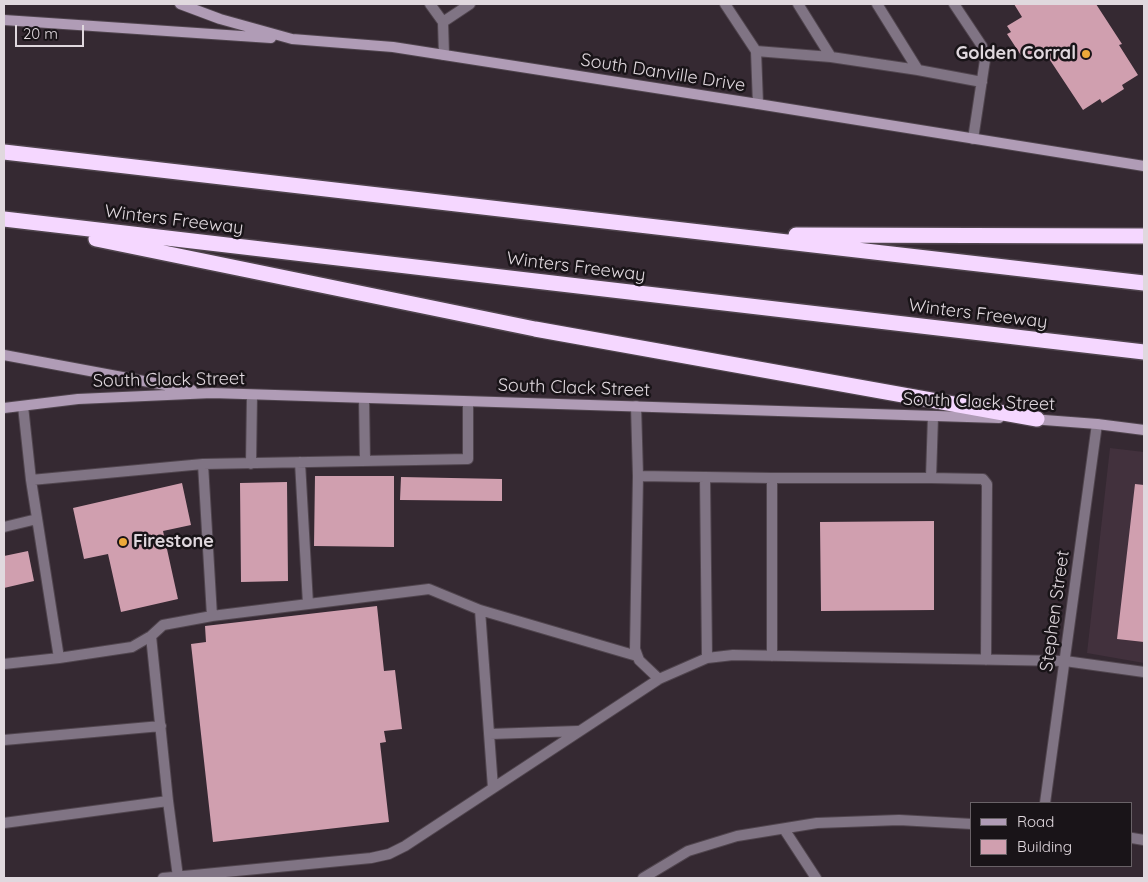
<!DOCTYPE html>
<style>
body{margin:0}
#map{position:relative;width:1148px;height:882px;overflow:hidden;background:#352932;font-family:Quicksand,sans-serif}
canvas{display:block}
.frame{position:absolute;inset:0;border:5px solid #e0d8de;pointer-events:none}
.legend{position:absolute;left:970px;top:802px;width:162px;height:65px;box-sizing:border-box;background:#191418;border:1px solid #696267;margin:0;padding:6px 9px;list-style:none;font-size:15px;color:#e0d8de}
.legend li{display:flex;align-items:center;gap:10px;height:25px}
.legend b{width:25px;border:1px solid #696267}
.scale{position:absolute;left:15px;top:25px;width:69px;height:22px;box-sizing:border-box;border:2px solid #e0d8de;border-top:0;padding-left:6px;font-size:15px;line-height:18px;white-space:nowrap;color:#e0d8de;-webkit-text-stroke:4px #191418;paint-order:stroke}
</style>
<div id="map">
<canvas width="1148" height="882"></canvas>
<div class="frame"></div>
<ul class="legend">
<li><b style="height:6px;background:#b09cb6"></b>Road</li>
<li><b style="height:14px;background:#d09faf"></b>Building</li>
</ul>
<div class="scale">20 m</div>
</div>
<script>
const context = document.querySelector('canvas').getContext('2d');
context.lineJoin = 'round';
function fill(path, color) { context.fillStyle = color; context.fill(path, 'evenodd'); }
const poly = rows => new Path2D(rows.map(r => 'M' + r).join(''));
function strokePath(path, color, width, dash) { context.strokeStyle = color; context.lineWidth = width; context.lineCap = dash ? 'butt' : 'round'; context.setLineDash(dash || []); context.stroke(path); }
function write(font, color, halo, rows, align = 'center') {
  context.font = font + ' Quicksand,sans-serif'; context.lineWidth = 5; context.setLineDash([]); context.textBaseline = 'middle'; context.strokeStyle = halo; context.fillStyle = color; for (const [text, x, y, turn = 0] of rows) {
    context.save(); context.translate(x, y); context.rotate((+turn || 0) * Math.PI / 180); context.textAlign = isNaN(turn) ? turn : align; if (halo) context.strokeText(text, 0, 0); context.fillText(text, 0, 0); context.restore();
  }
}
fill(poly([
 [1110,448,1144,452,1144,663,1087,653]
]), '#42313d');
fill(poly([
 [1014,4,1096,4,1122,44,1119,45,1138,75,1122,85,1124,89,1102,103,1100,99,1083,110,1044,51,1028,61,1026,58,1024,60,1007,34,1011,32,1007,26,1022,17],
 [315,476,394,476,394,547,314,546],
 [401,477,502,479,502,501,400,500],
 [287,482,288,581,241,582,240,483],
 [182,483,191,525,163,531,178,599,121,612,108,554,84,559,73,508],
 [1135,484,1144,485,1144,642,1117,639],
 [934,521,934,610,821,611,820,522],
 [28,551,34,581,4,588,4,556],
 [377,606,384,671,395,670,402,729,384,731,386,742,380,743,389,822,213,842,191,644,206,642,205,626]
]), '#d09faf');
const service = poly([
 [430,4,443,22,444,55],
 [725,4,756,51,758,104],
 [798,4,831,57],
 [877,4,918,70],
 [954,4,982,46,985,60,973,139],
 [443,22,470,4],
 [756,51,831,57,918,70,982,82],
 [364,398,365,461],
 [23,406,31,480,59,658],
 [636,406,638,476,635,649,639,660,659,679],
 [933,416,931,478,983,479,987,484,986,660],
 [300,462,308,604],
 [203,464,212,616],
 [251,464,252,395],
 [638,476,772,478,931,478],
 [705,477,707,658],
 [772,478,772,656],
 [31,480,203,464,468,459,468,402],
 [4,527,37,519],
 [480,610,493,788],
 [151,636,168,801,178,877],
 [4,664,59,658,132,647,151,636,163,625,212,616,429,589,480,610,637,656],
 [490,734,578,731],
 [4,740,161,726],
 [4,823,168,801],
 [784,829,816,878],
 [163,878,371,858,389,854,405,846,659,679,707,658,733,655,1065,661,1144,672]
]);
const minor = poly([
 [1045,803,1097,424],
 [1132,838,1144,840],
 [643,878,688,851,737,836,817,823,899,820,972,824]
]);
const secondary = poly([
 [180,4,220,19,292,39,393,47,758,104,1144,166],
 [4,20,271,38],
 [4,355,192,390],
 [4,408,78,399,212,393,999,418],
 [1031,419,1097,424,1144,430]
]);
const motorway = poly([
 [4,152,1144,283],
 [4,219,1144,352],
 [796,235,1144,236],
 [96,239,535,329,1037,419]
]);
strokePath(service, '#50454e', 12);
strokePath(minor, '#50454e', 12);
strokePath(secondary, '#50454e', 12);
strokePath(motorway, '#50454e', 18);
strokePath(service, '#807484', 10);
strokePath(minor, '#807484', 10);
strokePath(secondary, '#b09cb6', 10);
strokePath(motorway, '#f5d7ff', 15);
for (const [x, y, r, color] of [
 [1086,54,5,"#eca93a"],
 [123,542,5,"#eca93a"]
]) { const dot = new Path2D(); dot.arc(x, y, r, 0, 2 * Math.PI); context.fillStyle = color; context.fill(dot); strokePath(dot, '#191418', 2); }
write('bold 18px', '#e0d8de', '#191418', [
 ["Golden Corral",1076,54],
 ["Firestone",133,542,"left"]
], 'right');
write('18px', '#e0d8de', '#191418', [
 ["South Danville Drive",663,73,9],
 ["Winters Freeway",174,220,7],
 ["Winters Freeway",576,267,7],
 ["Winters Freeway",978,314,7],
 ["South Clack Street",169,380,-1],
 ["South Clack Street",574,388,2],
 ["South Clack Street",979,402,2],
 ["Stephen Street",1055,611,-82]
]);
</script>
